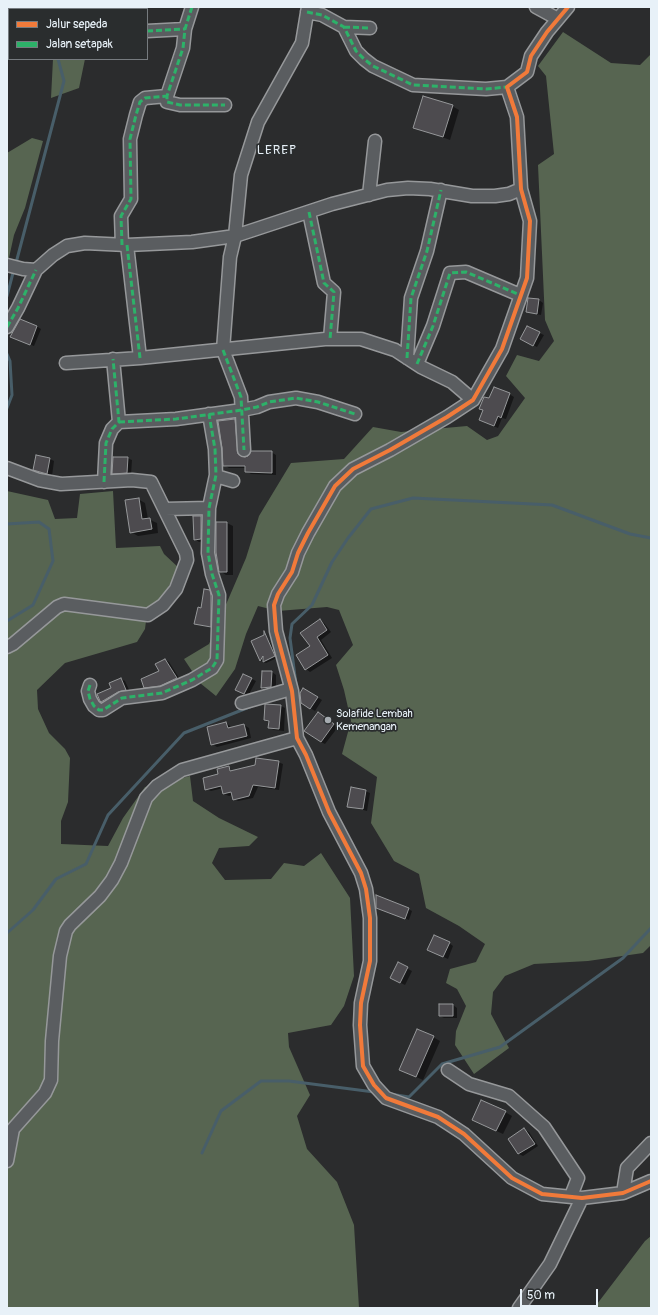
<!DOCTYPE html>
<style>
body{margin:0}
#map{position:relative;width:658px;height:1315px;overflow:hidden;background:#2b2c2d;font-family:Pangolin,sans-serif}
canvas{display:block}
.frame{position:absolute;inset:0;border:8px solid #e8f1f8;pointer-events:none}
.legend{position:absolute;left:8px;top:8px;width:140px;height:52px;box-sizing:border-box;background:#2a2d2e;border:1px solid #767b7f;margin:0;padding:5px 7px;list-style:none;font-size:12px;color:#e8f1f8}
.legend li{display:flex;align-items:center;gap:8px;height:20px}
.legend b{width:20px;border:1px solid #767b7f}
.scale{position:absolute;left:520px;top:1289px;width:78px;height:18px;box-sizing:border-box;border:2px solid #e8f1f8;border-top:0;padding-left:5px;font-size:12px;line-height:14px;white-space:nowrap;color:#e8f1f8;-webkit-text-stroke:3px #2a2d2e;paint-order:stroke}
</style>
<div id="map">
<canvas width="658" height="1315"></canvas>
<div class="frame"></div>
<ul class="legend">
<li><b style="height:5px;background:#f17a3a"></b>Jalur sepeda</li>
<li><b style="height:5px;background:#2db169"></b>Jalan setapak</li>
</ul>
<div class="scale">50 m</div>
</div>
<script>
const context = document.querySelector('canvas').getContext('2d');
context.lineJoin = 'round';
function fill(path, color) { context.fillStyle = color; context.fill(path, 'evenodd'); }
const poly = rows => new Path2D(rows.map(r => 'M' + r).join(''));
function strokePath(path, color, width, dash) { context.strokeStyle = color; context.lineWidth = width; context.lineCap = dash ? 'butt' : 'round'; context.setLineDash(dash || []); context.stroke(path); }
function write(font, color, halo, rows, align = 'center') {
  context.font = font + ' Pangolin,sans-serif'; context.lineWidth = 3.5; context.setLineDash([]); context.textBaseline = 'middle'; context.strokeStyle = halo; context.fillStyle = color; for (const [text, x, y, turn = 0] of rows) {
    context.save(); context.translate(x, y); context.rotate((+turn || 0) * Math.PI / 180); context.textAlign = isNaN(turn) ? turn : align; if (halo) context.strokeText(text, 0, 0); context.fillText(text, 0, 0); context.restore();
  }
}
fill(poly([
 [51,7,86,7,86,9,51,9],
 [563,32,611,63,640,65,651,54,651,945,643,953,588,961,534,964,505,976,493,992,491,1014,509,1048,474,1074,455,1045,456,1031,466,1006,457,989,446,983,450,969,476,962,485,944,459,926,426,908,419,874,394,861,371,823,377,777,342,754,351,721,344,690,336,665,353,645,339,610,327,607,278,611,258,606,246,634,235,669,216,696,200,683,184,659,209,644,246,558,259,516,291,463,344,459,373,427,401,432,467,426,487,440,498,436,525,398,506,376,517,355,539,361,554,341,545,320,538,165,554,154,546,76,538,66],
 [53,59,85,59,79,88,51,98],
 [32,138,43,141,25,208,14,235,7,267,7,153],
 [7,491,48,500,55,519,77,518,80,494,113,491,116,548,160,546,164,554,179,568,163,597,147,613,145,629,137,642,65,663,37,690,38,709,49,733,65,749,70,758,68,802,61,821,61,844,108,846,123,818,145,787,190,776,193,801,219,818,258,837,249,846,219,848,212,863,225,880,271,879,284,863,304,866,321,853,350,898,354,976,344,1006,331,1025,288,1033,289,1047,310,1095,297,1116,307,1149,337,1182,354,1225,359,1308,7,1308],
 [651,1236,651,1308,594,1308,645,1241]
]), '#576551');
fill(poly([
 [452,106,459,110,450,140,415,127],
 [539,300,543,303,541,315,527,312],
 [36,326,41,329,34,346,11,337],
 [539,333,544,335,537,347,521,339],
 [509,394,514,397,506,419,502,418,498,428,480,420,489,400],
 [235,420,239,422,241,454,243,457,271,452,276,455,276,475,251,474,246,471,246,468,229,468,224,465],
 [127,458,132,460,131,475,117,476,113,473],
 [50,459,54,461,52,476,34,469],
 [138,499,145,503,148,519,157,523,158,533,138,536,131,532],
 [194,517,201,517,205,519,205,541,199,542,195,539],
 [217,523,227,523,233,526,233,575,226,575,220,571],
 [209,591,214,594,215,629,195,623],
 [320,620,324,623,331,632,321,640,332,658,310,672,306,669],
 [265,633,276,654,266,659,266,661,277,656,277,658,266,663,261,661,252,642,265,636],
 [165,660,169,662,181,681,165,688,149,689,145,687,160,671],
 [272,672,276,675,276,689,267,690,262,687],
 [244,675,256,681,248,696,236,690],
 [121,679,125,681,130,692,106,704,102,701,98,695,112,688],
 [303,689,322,700,315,711,302,703],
 [281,706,285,708,284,731,274,730,269,728,269,723,265,720],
 [323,716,338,727,325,744,321,742],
 [226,723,230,726,231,729,244,725,249,728,251,738,217,747,212,744],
 [278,762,283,764,279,790,258,787,253,798,238,801,234,799,233,795,229,796,224,794,223,788,211,791,206,789,229,767,233,772],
 [365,791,370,793,367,811,349,806],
 [381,909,408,909,412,911,409,920],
 [449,943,453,946,448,959,433,952],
 [398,964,412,971,405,985,395,980],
 [453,1005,457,1008,457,1018,444,1018,440,1016],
 [433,1037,440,1041,423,1080,401,1070],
 [505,1112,512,1116,503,1134,473,1120],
 [524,1130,529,1132,538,1146,523,1156,519,1154,510,1139]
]), '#0007');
strokePath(poly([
 [40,7,41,9],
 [16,263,64,81,58,59],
 [7,296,14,269],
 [7,354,10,361,12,395,7,408],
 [7,524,39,522,49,529,53,561,33,605,7,621],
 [296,684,290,638,292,624,312,605,332,562,348,538,371,509,413,498,552,505,630,534,651,538],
 [7,933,33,910,56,879,86,864,108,815,184,733,252,706],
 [390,1094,409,1097,442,1064,500,1047,623,958,651,928],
 [202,1153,221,1111,261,1081,289,1081,374,1092]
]), '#485e69', 3);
const building = poly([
 [423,96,453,105,443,137,413,128,423,96],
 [528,298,539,299,537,314,526,312,528,298],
 [20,319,37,326,30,345,10,337,20,319],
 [527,326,540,332,533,346,520,339,527,326],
 [494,387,510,393,501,418,498,416,494,426,479,420,483,410,479,409,484,397,489,398,494,387],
 [235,419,238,454,245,457,248,456,251,451,272,451,272,473,245,472,245,466,223,466,222,448,218,421,235,419],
 [36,455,50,458,47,474,33,470,36,455],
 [113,457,128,457,127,473,112,474,113,457],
 [139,498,142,519,150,518,152,529,130,533,125,500,139,498],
 [193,516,201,516,201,539,194,540,193,516],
 [216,522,227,522,227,572,219,572,216,552,216,522],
 [204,589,210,590,211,596,211,627,194,624,198,607,201,608,204,589],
 [320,619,327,630,317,637,328,655,305,670,296,655,310,646,300,633,320,619],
 [264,631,275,656,263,662,263,656,260,661,251,641,264,635,264,631],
 [165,659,177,678,160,686,144,688,141,679,159,671,155,664,165,659],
 [262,671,272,671,271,687,261,688,262,671],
 [243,674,252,678,244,694,235,690,243,674],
 [121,678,126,690,118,692,101,702,100,701,97,694,111,688,109,683,121,678],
 [303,688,318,697,310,709,301,703,300,693,303,688],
 [265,704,281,705,279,729,268,728,269,721,264,720,265,704],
 [318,712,334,724,321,742,304,731,318,712],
 [226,722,228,728,244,724,247,736,211,745,207,727,226,722],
 [256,758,279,761,275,788,253,785,249,796,233,800,231,792,223,794,221,786,205,790,203,778,218,774,217,769,229,766,230,771,255,765,256,758],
 [351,787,366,790,363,809,347,807,351,787],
 [376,895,409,908,405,919,376,908,376,895],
 [434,935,450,942,443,957,427,950,434,935],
 [398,962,408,967,400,983,390,978,398,962],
 [439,1004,453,1004,453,1016,439,1016,439,1004],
 [417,1029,434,1036,416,1077,399,1070,417,1029],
 [481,1100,506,1111,496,1131,472,1120,481,1100],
 [524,1128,535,1144,518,1154,508,1139,524,1128]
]);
fill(building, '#4d4b4f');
strokePath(building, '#96989a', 1);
const minor = poly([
 [192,7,185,29,183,48,167,96,167,102,180,105,225,105],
 [536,7,558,19],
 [568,7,547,32,531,56,527,72,507,87,517,117,521,189,530,221,527,278,502,349,473,400,447,417,390,450,353,469,335,486,308,533,298,553,292,572,278,594,274,605,276,631,292,691,297,738,306,755,329,812,361,873,366,889,370,918,370,961,361,1003,360,1025,363,1066,374,1085,386,1098,438,1117,464,1134,512,1178,542,1194,582,1198,623,1193,651,1181],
 [307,12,322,15,344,27,356,51,364,59,373,66,413,85,486,89,507,87],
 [344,27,370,28],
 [147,31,185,29],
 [369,195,375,141],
 [309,212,324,283,334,292,330,339],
 [122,245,121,216,131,199,130,139,136,115,140,102,145,98,167,96],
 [127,245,140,358],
 [7,265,23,269,36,270,53,255,67,246,85,243,127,245,192,242,235,236,332,204,387,190,408,188,430,189,472,196,495,196,509,194,521,189],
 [7,327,18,308,36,270],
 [407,358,411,298,427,251,441,190],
 [66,363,140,358,325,339,361,339,395,350,421,367,452,382,473,400],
 [417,364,433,326,450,273,466,272,520,295],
 [119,422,176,419,242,410,257,407,269,402,296,398,318,402,355,414],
 [244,450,241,397,223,350,230,257,235,236,241,175,258,122,302,43,308,7],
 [7,468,39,480,61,484,132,480,151,482,186,553,187,560,176,589,163,605,148,615,64,604,57,607,13,644,7,647],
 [216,476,233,481],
 [104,482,106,443,112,429,119,422,113,359],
 [165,509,209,508],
 [90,685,88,691,90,699,94,706,99,710,103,710,122,698,162,693,192,680,212,668,217,660,219,595,212,574,208,553,209,508,216,475,215,449,209,414],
 [242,703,291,689],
 [448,1070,469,1084,509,1096,544,1127,578,1178,571,1196],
 [7,1161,13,1129,45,1093,51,1080,52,1041,60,956,66,931,70,925,100,896,112,880,121,863,146,798,157,786,182,770,297,738],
 [623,1193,627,1168,651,1143],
 [519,1308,550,1264,582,1198]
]);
strokePath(minor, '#96989a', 15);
strokePath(minor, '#5a5d60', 12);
strokePath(poly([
 [192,7,185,29,183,48,167,96,167,102,180,105,225,105],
 [307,12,322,15,344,27,356,51,364,59,373,66,413,85,486,89,507,87],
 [344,27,370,28],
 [147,31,185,29],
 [309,212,324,283,334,292,330,339],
 [122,245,121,216,131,199,130,139,136,115,140,102,145,98,167,96],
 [127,245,140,358],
 [7,327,18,308,36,270],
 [223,350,241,397,244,450],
 [407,358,411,298,427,251,441,190],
 [417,364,433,326,450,273,466,272,520,295],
 [119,422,176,419,242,410,257,407,269,402,296,398,318,402,355,414],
 [104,482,106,443,112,429,119,422,113,359],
 [90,685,88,691,90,699,94,706,99,710,103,710,122,698,162,693,192,680,212,668,217,660,219,595,212,574,208,553,209,508,216,475,215,449,209,414]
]), '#2db169', 3, [6, 3]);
strokePath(poly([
 [568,7,547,32,531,56,527,72,507,87,517,117,521,189,530,221,527,278,502,349,473,400,447,417,390,450,353,469,335,486,308,533,298,553,292,572,278,594,274,605,276,631,292,691,297,738,306,755,329,812,361,873,366,889,370,918,370,961,361,1003,360,1025,363,1066,374,1085,386,1098,438,1117,464,1134,512,1178,542,1194,582,1198,623,1193,651,1181]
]), '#f17a3a', 4);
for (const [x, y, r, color] of [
 [328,720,4,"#a6acb1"]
]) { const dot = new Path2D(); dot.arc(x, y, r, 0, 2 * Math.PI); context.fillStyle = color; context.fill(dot); strokePath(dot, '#2a2d2e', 1.5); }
write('11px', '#e8f1f8', '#2a2d2e', [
 ["Solafide Lembah",336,714],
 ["Kemenangan",336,727]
], 'left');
context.letterSpacing = '1px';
write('13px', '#e8f1f8', '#2a2d2e', [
 ["LEREP",277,151]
]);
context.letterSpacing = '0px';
</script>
